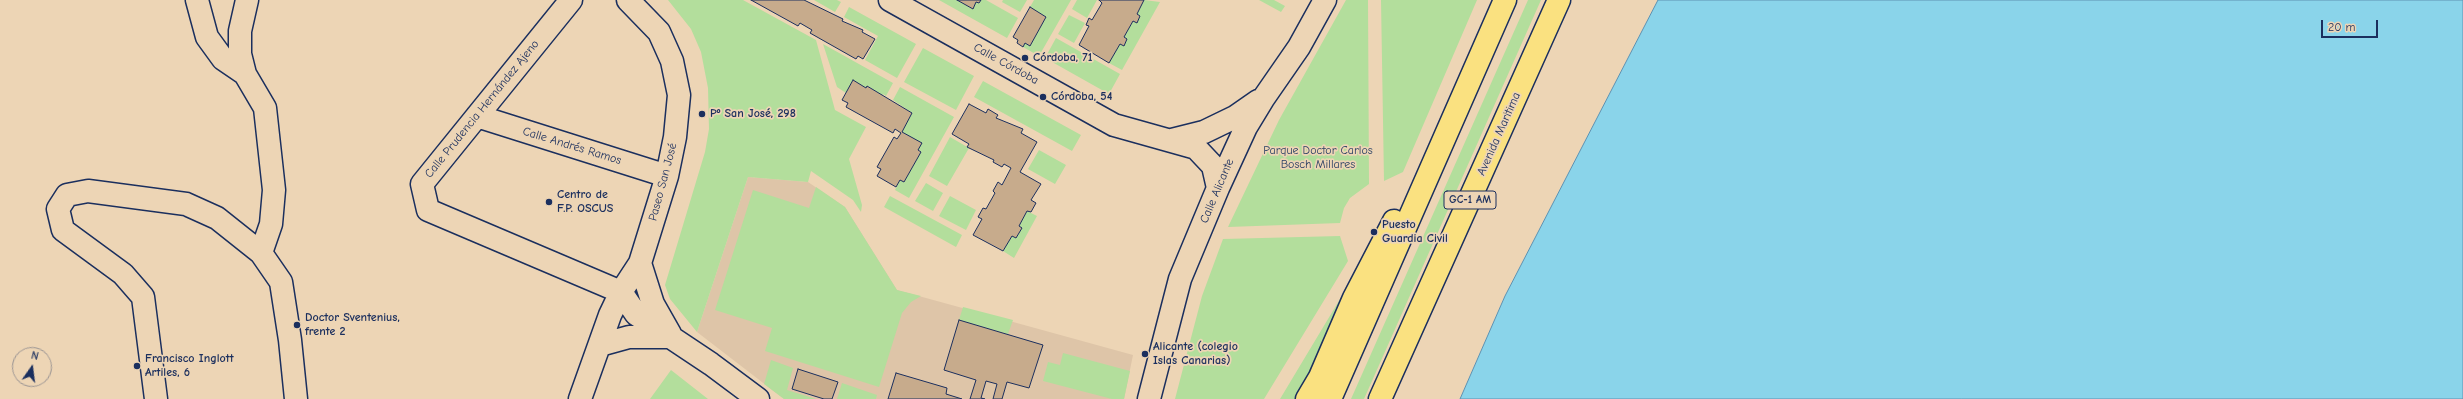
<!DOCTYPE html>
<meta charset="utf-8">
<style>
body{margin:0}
#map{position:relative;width:2463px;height:399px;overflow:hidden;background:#edd5b5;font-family:"Comic Neue",sans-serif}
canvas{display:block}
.north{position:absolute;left:12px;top:347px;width:40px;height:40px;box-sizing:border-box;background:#edd5b5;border:1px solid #999392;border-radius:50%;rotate:14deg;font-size:11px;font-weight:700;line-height:16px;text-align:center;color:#1b2f5e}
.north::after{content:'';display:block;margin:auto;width:14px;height:18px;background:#1b2f5e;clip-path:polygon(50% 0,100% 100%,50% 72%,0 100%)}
.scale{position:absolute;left:2321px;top:20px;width:57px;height:18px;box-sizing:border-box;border:2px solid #1b2f5e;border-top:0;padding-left:5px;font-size:12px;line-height:14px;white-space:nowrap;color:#1b2f5e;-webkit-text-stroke:3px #edd5b5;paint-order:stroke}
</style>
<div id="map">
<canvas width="2463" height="399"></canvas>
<div class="north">N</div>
<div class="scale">20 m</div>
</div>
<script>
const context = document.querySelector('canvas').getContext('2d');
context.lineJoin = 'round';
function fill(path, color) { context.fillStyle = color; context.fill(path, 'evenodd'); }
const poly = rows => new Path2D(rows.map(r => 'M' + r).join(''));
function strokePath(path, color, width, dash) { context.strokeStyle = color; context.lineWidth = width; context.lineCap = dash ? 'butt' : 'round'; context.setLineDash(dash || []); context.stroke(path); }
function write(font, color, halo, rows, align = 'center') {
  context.font = font + ' "Comic Neue",sans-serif'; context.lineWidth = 3.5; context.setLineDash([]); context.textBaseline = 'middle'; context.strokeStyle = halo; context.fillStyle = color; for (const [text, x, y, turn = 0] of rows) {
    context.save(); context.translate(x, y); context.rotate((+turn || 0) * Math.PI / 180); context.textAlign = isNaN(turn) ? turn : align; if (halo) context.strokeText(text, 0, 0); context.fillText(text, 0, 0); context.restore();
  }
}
fill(poly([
 [748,177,808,182,845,207,897,290,1133,355,1124,399,784,399,697,332]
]), '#dec5a8');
fill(poly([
 [668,0,743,0,816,40,835,110,866,127,849,159,862,205,861,212,853,200,811,171,808,182,748,177,697,332,670,299,665,285,705,152,709,129,708,88,701,52,691,29],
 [814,0,837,0,841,2,835,12],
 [939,0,957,0,972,9,976,2,979,3,981,0,986,0,1018,18,1007,38],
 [1003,0,1027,0,1020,12,1002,2],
 [1034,0,1071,0,1039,56,1023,47,1025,43,1030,46,1046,17,1030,7],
 [1077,0,1097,0,1087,18,1072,9],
 [1144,0,1160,2,1122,70,1109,63,1120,44,1124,46,1127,39,1124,37,1133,21,1137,23,1140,16,1137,14],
 [1259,0,1274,0,1285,6,1281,12],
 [1346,0,1368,0,1369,184,1350,198,1344,208,1340,223,1228,227,1279,120],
 [1381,0,1477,0,1403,172,1384,181],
 [1528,0,1541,0,1364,399,1351,399],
 [849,7,916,44,897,78,865,60,878,36,844,17],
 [1069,15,1085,23,1074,43,1058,34],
 [1056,38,1120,74,1109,94,1045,58],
 [823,44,893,83,886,96,883,94,882,96,868,86,866,88,853,80,846,93,837,87],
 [923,48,974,76,956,110,904,82],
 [983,81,1081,135,1072,151,974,97],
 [900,87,954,117,909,198,895,190,900,180,904,182,921,152,902,132,912,113,893,100],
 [950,137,969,148,947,186,929,176],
 [1039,150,1066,165,1055,184,1028,169],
 [926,183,943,193,933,211,915,201],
 [816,187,845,207,897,290,921,296,911,302,902,313,879,387,765,351,772,328,715,310,753,190,809,208],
 [890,196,962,235,956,247,884,207],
 [950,196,976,210,966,230,939,216],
 [1027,211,1037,216,1014,258,1003,251,1012,236,1016,238,1022,228,1019,226],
 [1340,236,1348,261,1264,399,1175,399,1202,296,1223,239],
 [1352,279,1300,399,1280,399],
 [963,307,1013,320,1008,334,959,320],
 [1063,353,1130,371,1124,399,1112,399,1043,381,1048,362,1060,365],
 [771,360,793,368,787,390,816,399,784,399,764,384],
 [671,370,708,399,650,399],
 [842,383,877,395,876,399,837,399]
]), '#b3de9c');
const water = poly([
 [1658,0,2463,0,2463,399,1460,399,1505,296,1658,0]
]);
fill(water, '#8ad4ea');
strokePath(water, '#5e92b2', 1);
const building = poly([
 [751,0,804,0,843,19,842,21,863,30,862,32,875,39,863,59,858,56,856,59,810,33,812,30,800,23,798,26,751,0],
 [957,0,981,0,979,3,976,2,973,9,957,0],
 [1099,0,1144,0,1137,14,1140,16,1137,23,1133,21,1124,37,1127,39,1124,46,1120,44,1109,63,1079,45,1089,26,1086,25,1089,18,1092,20,1102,3,1099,0],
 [1030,7,1046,17,1030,46,1025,43,1023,47,1017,43,1018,40,1013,37,1030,7],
 [853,80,866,88,867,86,912,113,902,132,922,143,918,150,921,152,904,182,900,180,896,187,877,176,881,169,877,167,894,137,897,139,901,133,895,129,893,133,846,107,848,103,842,100,853,80],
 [969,104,986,113,988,109,998,115,996,118,1023,129,1021,133,1037,142,1020,172,1041,184,1031,200,1036,203,1031,212,1027,211,1019,226,1022,228,1016,238,1012,236,1003,251,973,235,982,219,978,217,983,208,986,209,995,193,993,191,998,182,1002,185,1011,168,1004,164,1002,167,993,162,994,160,967,147,969,144,952,134,969,104],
 [959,320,1043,345,1029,388,1007,382,1002,399,993,399,997,384,986,381,981,398,985,399,970,399,976,380,944,370,959,320],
 [798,369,838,382,832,399,824,399,792,389,798,369],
 [896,373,947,388,946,394,962,399,888,399,896,373]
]);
fill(building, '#c7ab8c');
strokePath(building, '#1b2f5e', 1);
const minor = poly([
 [197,0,207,37,223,59,245,74],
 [247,0,240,31,240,54,245,74,265,108,274,190,271,224,261,253],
 [571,0,422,184,428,210,621,292],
 [890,0,1114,125,1196,148,1213,166,1218,188],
 [477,116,667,176],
 [1172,140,1204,132,1235,117,1258,101],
 [640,263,653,304,670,334],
 [621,292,636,314,711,364,758,399],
 [600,345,629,337,671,337],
 [156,399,143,297,123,274,63,230,58,209,67,195,88,191,186,204,217,218,261,253,281,282,290,340,296,399],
 [580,399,610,315,621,292,640,263,667,176,675,137,679,95,672,61,659,32,628,0],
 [1149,399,1180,279,1218,188,1246,127,1263,99,1299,47,1325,0]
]);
const highway = poly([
 [1307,399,1320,377,1354,298,1394,221],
 [1330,399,1505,0],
 [1380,399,1559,0]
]);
strokePath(minor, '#1b2f5e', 25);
strokePath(highway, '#1b2f5e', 25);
strokePath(minor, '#edd5b5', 22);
strokePath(highway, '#fae180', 22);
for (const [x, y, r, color] of [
 [1025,58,4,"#1b2f5e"],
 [1043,97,4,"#1b2f5e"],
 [702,114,4,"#1b2f5e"],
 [549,202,4,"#1b2f5e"],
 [1374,232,4,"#1b2f5e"],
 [297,325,4,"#1b2f5e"],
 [1145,354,4,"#1b2f5e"],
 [137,366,4,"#1b2f5e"]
]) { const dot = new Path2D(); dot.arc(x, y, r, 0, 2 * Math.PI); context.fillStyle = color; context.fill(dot); strokePath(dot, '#edd5b5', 1.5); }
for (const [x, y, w] of [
 [1470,200,52]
]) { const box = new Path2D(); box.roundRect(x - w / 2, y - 9, w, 18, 3); context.fillStyle = '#edd5b5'; context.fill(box); strokePath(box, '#1b2f5e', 1); }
write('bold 11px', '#1b2f5e', null, [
 ["GC-1 AM",1470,200]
]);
write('bold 12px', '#1b2f5e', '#edd5b5', [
 ["Córdoba, 71",1033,58],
 ["Córdoba, 54",1051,97],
 ["Pº San José, 298",710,114],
 ["Centro de",557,195],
 ["F.P. OSCUS",557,209],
 ["Puesto",1382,225],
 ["Guardia Civil",1382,239],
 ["Doctor Sventenius,",305,318],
 ["frente 2",305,332],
 ["Alicante (colegio",1153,347],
 ["Islas Canarias)",1153,361],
 ["Francisco Inglott",145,359],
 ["Artiles, 6",145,373]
], 'left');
write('12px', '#1b2f5e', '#edd5b5', [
 ["Calle Córdoba",1006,64,29],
 ["Calle Prudencia Hernández Ajeno",482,109,-51],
 ["Avenida Maritima",1499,134,-66],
 ["Calle Andrés Ramos",572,146,17],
 ["Paseo San José",663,182,-75],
 ["Calle Alicante",1217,191,-67]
]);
write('12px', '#2a4064', '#edd5b5', [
 ["Parque Doctor Carlos",1318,151],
 ["Bosch Millares",1318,165]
]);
</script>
